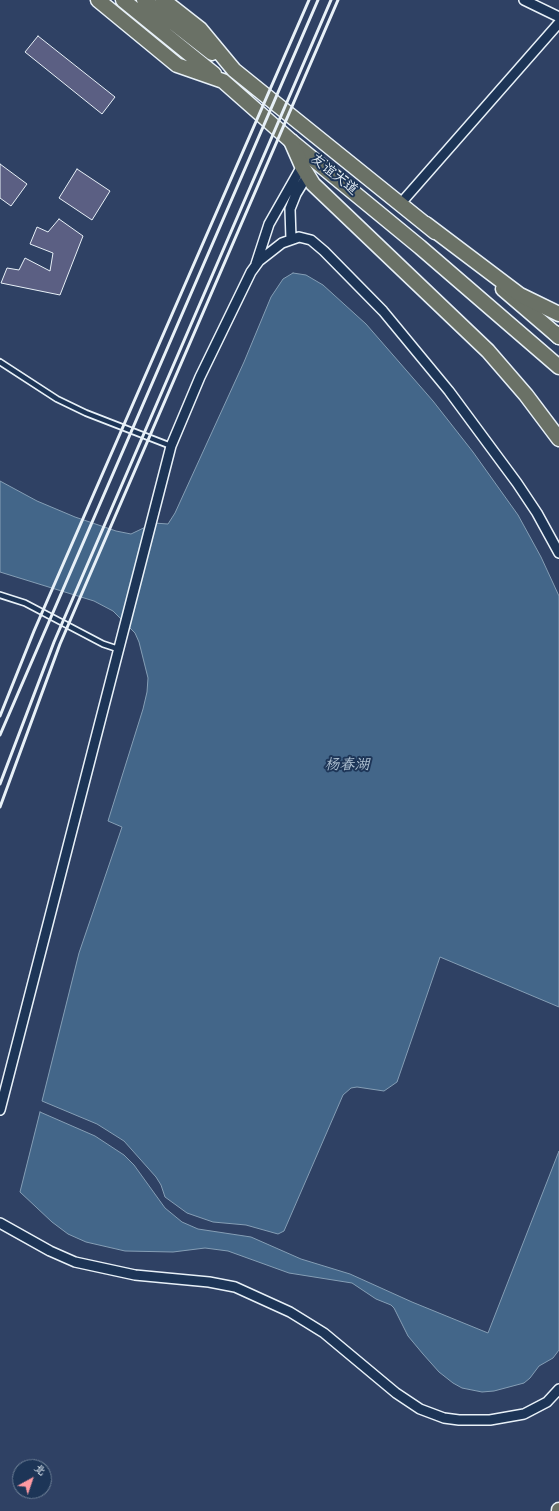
<!DOCTYPE html>
<meta charset="utf-8">
<style>
body{margin:0}
#map{position:relative;width:559px;height:1511px;overflow:hidden;background:#2f4164;font-family:Dekko,"LXGW WenKai TC",sans-serif}
canvas{display:block}
.north{position:absolute;left:12px;top:1459px;width:40px;height:40px;box-sizing:border-box;background:#1d3557;border:1px solid #6e8097;border-radius:50%;rotate:40deg;font-size:11px;font-weight:700;line-height:16px;text-align:center;color:#e8f1f8}
.north::after{content:'';display:block;margin:auto;width:14px;height:18px;background:#ff9aa2;clip-path:polygon(50% 0,100% 100%,50% 72%,0 100%)}
</style>
<div id="map">
<canvas width="559" height="1511"></canvas>
<div class="north">北</div>
</div>
<script>
const context = document.querySelector('canvas').getContext('2d');
context.lineJoin = 'round';
function fill(path, color) { context.fillStyle = color; context.fill(path, 'evenodd'); }
const poly = rows => new Path2D(rows.map(r => 'M' + r).join(''));
function strokePath(path, color, width, dash) { context.strokeStyle = color; context.lineWidth = width; context.lineCap = dash ? 'butt' : 'round'; context.setLineDash(dash || []); context.stroke(path); }
function write(font, color, halo, rows, align = 'center') {
  context.font = font + ' Dekko,"LXGW WenKai TC",sans-serif'; context.lineWidth = 4; context.setLineDash([]); context.textBaseline = 'middle'; context.strokeStyle = halo; context.fillStyle = color; for (const [text, x, y, turn = 0] of rows) {
    context.save(); context.translate(x, y); context.rotate((+turn || 0) * Math.PI / 180); context.textAlign = isNaN(turn) ? turn : align; if (halo) context.strokeText(text, 0, 0); context.fillText(text, 0, 0); context.restore();
  }
}
const water = poly([
 [293,273,306,275,323,285,366,324,433,401,473,452,518,515,541,557,559,596,559,1007,440,957,397,1082,384,1091,357,1087,351,1088,343,1095,284,1231,278,1234,246,1225,213,1222,187,1213,165,1197,161,1185,156,1177,124,1141,97,1124,42,1101,79,953,122,827,108,821,143,709,147,692,148,678,139,642,135,633,113,611,94,601,0,572,0,481,37,501,75,517,116,531,131,534,154,523,168,524,175,513,244,362,271,297,283,279,293,273],
 [40,1112,95,1136,124,1155,134,1165,165,1208,182,1222,198,1229,251,1237,301,1259,350,1274,412,1302,488,1333,559,1151,559,1350,553,1358,539,1366,530,1378,524,1383,494,1391,482,1392,462,1388,453,1383,439,1372,423,1354,408,1336,394,1308,391,1305,376,1299,352,1283,289,1273,228,1251,205,1248,173,1252,125,1251,86,1242,68,1234,52,1222,20,1192,40,1112]
]);
fill(water, '#436689');
strokePath(water, '#859eb5', 1);
const building = poly([
 [38,36,115,97,102,114,25,52,38,36],
 [0,164,27,184,11,206,0,198,0,164],
 [77,169,110,191,92,220,59,198,77,169],
 [59,219,83,236,60,295,1,283,7,268,19,270,25,258,50,271,53,253,30,244,37,227,48,232,59,219]
]);
fill(building, '#5b5f83');
strokePath(building, '#e8f1f8', 1);
const service = poly([
 [0,362,57,399,86,413,171,446],
 [0,595,25,603,103,644,118,649]
]);
const minor = poly([
 [524,0,559,17],
 [401,203,559,23],
 [291,239,290,209,296,194,307,176],
 [256,264,269,224,302,166],
 [0,1110,171,446,200,377,251,272,259,261,282,243,299,237,311,240,324,251,383,311,449,391,517,483,537,513,559,553],
 [0,1223,50,1251,75,1262,135,1275,209,1282,235,1287,290,1312,324,1333,396,1393,420,1409,444,1418,459,1420,490,1420,524,1414,547,1402,559,1389]
]);
const primary = poly([
 [98,0,177,65,223,81,291,141,420,247,559,367],
 [123,0,214,74],
 [144,0,212,53],
 [163,0,200,29,234,70,435,232],
 [503,289,559,337]
]);
const trunk = poly([
 [291,141,302,166,313,184,488,351,526,395,559,439],
 [426,224,520,295,559,314],
 [555,333,559,337],
 [559,1511,559,1510]
]);
strokePath(service, '#e8f1f8', 8);
strokePath(minor, '#e8f1f8', 12);
strokePath(primary, '#e8f1f8', 17);
strokePath(trunk, '#e8f1f8', 17);
strokePath(service, '#1d3557', 4.5);
strokePath(minor, '#1d3557', 9);
strokePath(primary, '#6a7166', 14);
strokePath(trunk, '#6a7166', 14);
strokePath(poly([
 [0,716,34,631,309,0],
 [0,735,318,0],
 [0,784,54,642,331,0],
 [0,807,60,644,338,0]
]), '#e8f1f8', 3);
write('14px', '#e8f1f8', '#1d3557', [
 ["友谊大道",333,176,39]
]);
write('italic 15px', '#aec0d1', '#1d3557', [
 ["杨春湖",347,767]
]);
</script>
